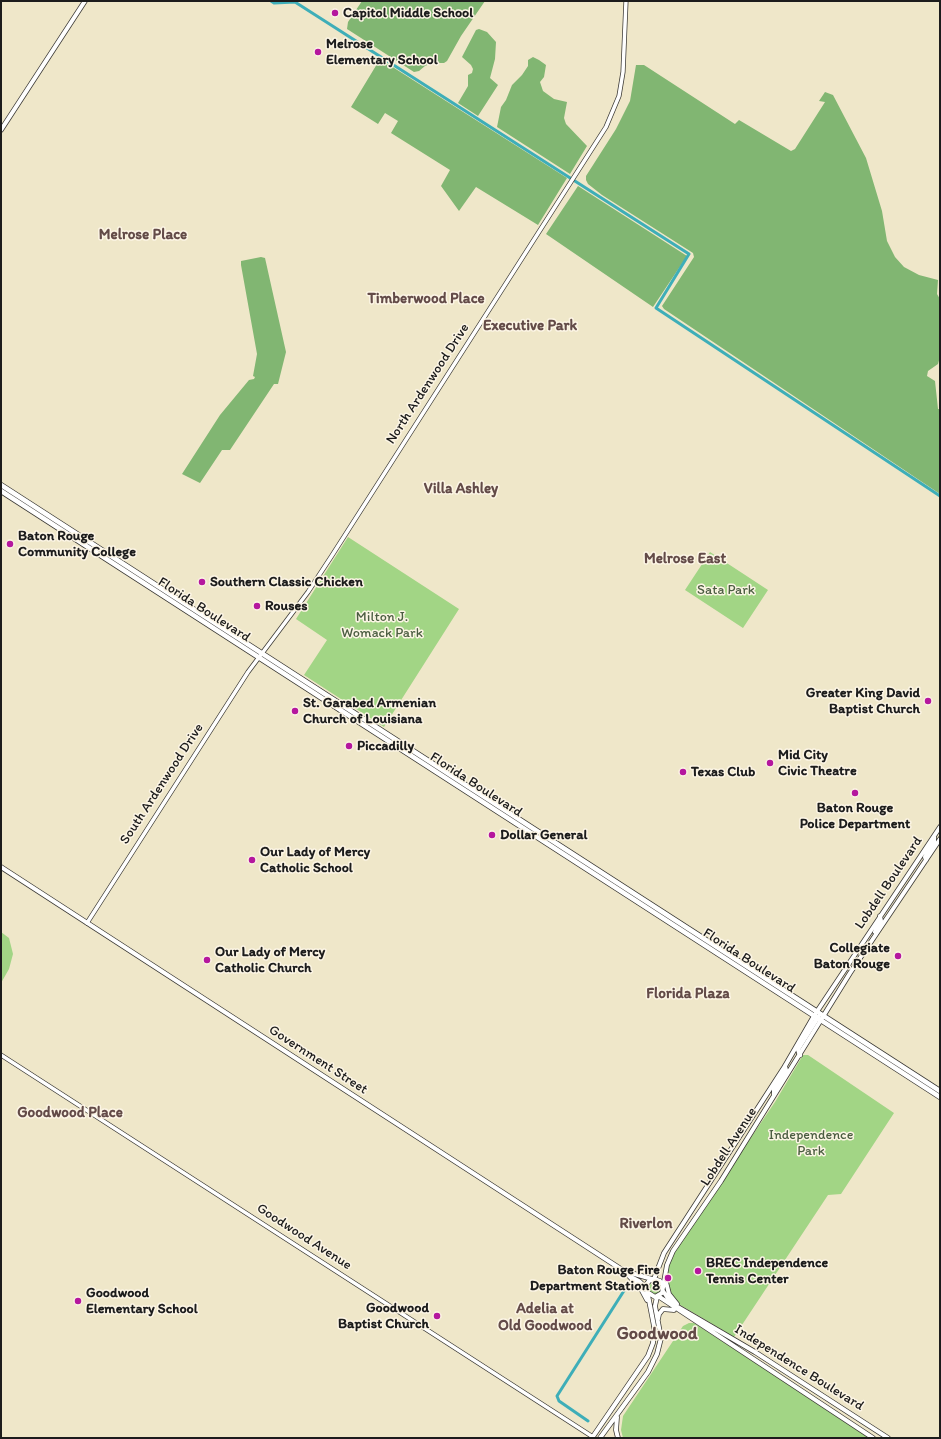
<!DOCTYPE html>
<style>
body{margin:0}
#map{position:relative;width:941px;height:1439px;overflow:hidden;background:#efe7c9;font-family:Itim,sans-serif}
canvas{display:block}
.frame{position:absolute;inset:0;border:2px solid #1c1c1c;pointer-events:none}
</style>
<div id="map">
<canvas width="941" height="1439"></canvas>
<div class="frame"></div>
</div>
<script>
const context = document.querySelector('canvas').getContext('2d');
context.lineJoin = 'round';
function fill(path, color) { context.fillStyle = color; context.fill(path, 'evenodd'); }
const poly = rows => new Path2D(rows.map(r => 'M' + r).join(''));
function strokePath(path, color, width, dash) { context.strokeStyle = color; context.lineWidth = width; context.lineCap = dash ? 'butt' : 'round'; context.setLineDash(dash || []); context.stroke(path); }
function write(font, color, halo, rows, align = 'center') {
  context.font = font + ' Itim,sans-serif'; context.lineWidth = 3; context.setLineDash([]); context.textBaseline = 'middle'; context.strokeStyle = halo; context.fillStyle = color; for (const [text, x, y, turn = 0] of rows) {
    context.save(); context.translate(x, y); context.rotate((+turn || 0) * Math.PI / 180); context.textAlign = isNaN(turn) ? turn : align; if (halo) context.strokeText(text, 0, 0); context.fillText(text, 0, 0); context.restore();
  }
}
fill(poly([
 [348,537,459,609,384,727,304,675,327,640,296,619],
 [710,552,768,590,743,628,685,590],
 [1,932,9,938,13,954,9,969,1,983],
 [803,1055,808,1055,894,1113,841,1194,828,1195,734,1337,677,1303,668,1288,668,1267,672,1254,775,1102],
 '649 1288a6 6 0 1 1 12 0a6 6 0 1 1-12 0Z',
 [689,1323,694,1323,872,1438,623,1438,621,1430,623,1416,683,1326]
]), '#a2d585');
fill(poly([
 [362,1,444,2,485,1,461,36,447,61,444,63,432,63,425,66,419,71,414,72,347,29,348,22],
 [479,29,487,32,496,42,495,59,490,78,498,85,478,116,458,103,468,86,468,75,472,73,473,69,471,65,462,57,463,55,476,30],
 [533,57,539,60,546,65,544,77,540,82,543,91,554,99,567,102,564,118,566,124,587,146,570,174,497,127,501,107,506,100,512,85,522,75,528,66,528,60],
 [380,59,567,178,538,225,476,187,459,211,441,186,450,170,391,133,398,121,385,113,378,124,351,107],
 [636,65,644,65,735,124,739,120,791,151,795,149,825,102,819,101,825,92,833,95,866,158,882,211,887,241,895,257,904,267,919,275,938,280,937,294,940,299,940,357,938,364,928,371,927,376,935,381,938,409,940,409,940,494,664,309,662,306,694,257,693,253,602,195,588,184,586,180,586,176,616,129,630,101],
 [578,186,687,256,653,307,546,234],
 [261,257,265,258,286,352,278,384,274,384,230,450,222,450,200,483,182,474,220,415,249,380,254,379,255,377,253,376,257,354,241,265,241,261]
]), '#81b672');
strokePath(poly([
 [271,1,274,3,295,2,689,254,656,308,940,496],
 [588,1421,559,1401,557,1396,627,1286]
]), '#3eaeb8', 3);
const tertiary = poly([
 [87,923,248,672,308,592,331,557,606,127,619,96,623,72,626,1],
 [1,1055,593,1437]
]);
const secondary = poly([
 [1,130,85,1],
 [926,860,925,857,934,841,934,837],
 [1,867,624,1271,629,1276,639,1281,646,1288],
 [875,932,881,921,880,916],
 [774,1095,774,1089,786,1070,785,1066],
 [624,1271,652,1279],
 [630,1277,640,1287,647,1300],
 [654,1279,664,1253,785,1066,814,1016,940,827],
 [666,1282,669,1294,677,1304],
 [663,1291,671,1303,755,1352,888,1438],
 [647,1292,655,1297,662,1293,667,1265,673,1251,721,1181,850,973,940,839],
 [658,1296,873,1438],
 [658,1319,659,1314,663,1309,674,1310],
 [617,1417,616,1430,618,1438],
 [592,1438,648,1356,653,1343,654,1326,646,1285,649,1281,654,1279,660,1281,663,1286],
 [600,1438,648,1372,657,1354,661,1338,655,1306,657,1297]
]);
const primary = poly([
 [1,485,940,1091],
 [1,491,940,1097],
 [800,1055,798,1049,801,1044,818,1017]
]);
strokePath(tertiary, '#3c3a36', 5);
strokePath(secondary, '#3c3a36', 5.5);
strokePath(primary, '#3c3a36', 6);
strokePath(tertiary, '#fff', 3.5);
strokePath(secondary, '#fff', 4);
strokePath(primary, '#fff', 4.5);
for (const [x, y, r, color] of [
 [335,13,4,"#b5179e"],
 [318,52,4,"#b5179e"],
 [10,544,4,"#b5179e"],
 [202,582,4,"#b5179e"],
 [257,606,4,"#b5179e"],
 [928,701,4,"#b5179e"],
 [295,711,4,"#b5179e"],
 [349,746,4,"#b5179e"],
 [770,763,4,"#b5179e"],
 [683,772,4,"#b5179e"],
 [855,793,4,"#b5179e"],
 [492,835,4,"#b5179e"],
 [252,860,4,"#b5179e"],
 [898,956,4,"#b5179e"],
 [207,960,4,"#b5179e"],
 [698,1271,4,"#b5179e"],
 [668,1278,4,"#b5179e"],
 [78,1301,4,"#b5179e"],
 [437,1316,4,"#b5179e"]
]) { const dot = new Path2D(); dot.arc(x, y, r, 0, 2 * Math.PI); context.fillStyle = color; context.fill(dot); strokePath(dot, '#fcf5e5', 1.5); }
write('bold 14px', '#1c1c1c', '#fcf5e5', [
 ["Capitol Middle School",343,13],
 ["Melrose",326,44],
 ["Elementary School",326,60],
 ["Baton Rouge",18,536],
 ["Community College",18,552],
 ["Southern Classic Chicken",210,582],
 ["Rouses",265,606],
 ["Greater King David",920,693,"right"],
 ["Baptist Church",920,709,"right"],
 ["St. Garabed Armenian",303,703],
 ["Church of Louisiana",303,719],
 ["Piccadilly",357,746],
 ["Mid City",778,755],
 ["Civic Theatre",778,771],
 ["Texas Club",691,772],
 ["Baton Rouge",855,808,"center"],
 ["Police Department",855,824,"center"],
 ["Dollar General",500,835],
 ["Our Lady of Mercy",260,852],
 ["Catholic School",260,868],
 ["Collegiate",890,948,"right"],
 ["Baton Rouge",890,964,"right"],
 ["Our Lady of Mercy",215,952],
 ["Catholic Church",215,968],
 ["BREC Independence",706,1263],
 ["Tennis Center",706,1279],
 ["Baton Rouge Fire",660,1270,"right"],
 ["Department Station 8",660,1286,"right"],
 ["Goodwood",86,1293],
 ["Elementary School",86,1309],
 ["Goodwood",429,1308,"right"],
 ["Baptist Church",429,1324,"right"]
], 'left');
write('14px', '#1c1c1c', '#fcf5e5', [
 ["North Ardenwood Drive",428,384,-57],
 ["Florida Boulevard",204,610,33],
 ["South Ardenwood Drive",162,784,-57],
 ["Florida Boulevard",476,785,33],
 ["Lobdell Boulevard",889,883,-56],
 ["Florida Boulevard",749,961,33],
 ["Government Street",318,1060,33],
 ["Lobdell Avenue",729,1147,-57],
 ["Goodwood Avenue",304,1237,33],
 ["Independence Boulevard",799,1368,32]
]);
write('14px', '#4b5d41', '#fcf5e5', [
 ["Sata Park",726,590],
 ["Milton J.",382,617],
 ["Womack Park",382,633],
 ["Independence",811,1135],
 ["Park",811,1151]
]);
write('bold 15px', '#634b48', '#fcf5e5', [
 ["Melrose Place",143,235],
 ["Timberwood Place",426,299],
 ["Executive Park",530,326],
 ["Villa Ashley",461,489],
 ["Melrose East",685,559],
 ["Florida Plaza",688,994],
 ["Goodwood Place",70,1113],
 ["Riverlon",646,1224],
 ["Adelia at",545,1309],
 ["Old Goodwood",545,1326]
]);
write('bold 18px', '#634b48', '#fcf5e5', [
 ["Goodwood",657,1334]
]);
</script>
